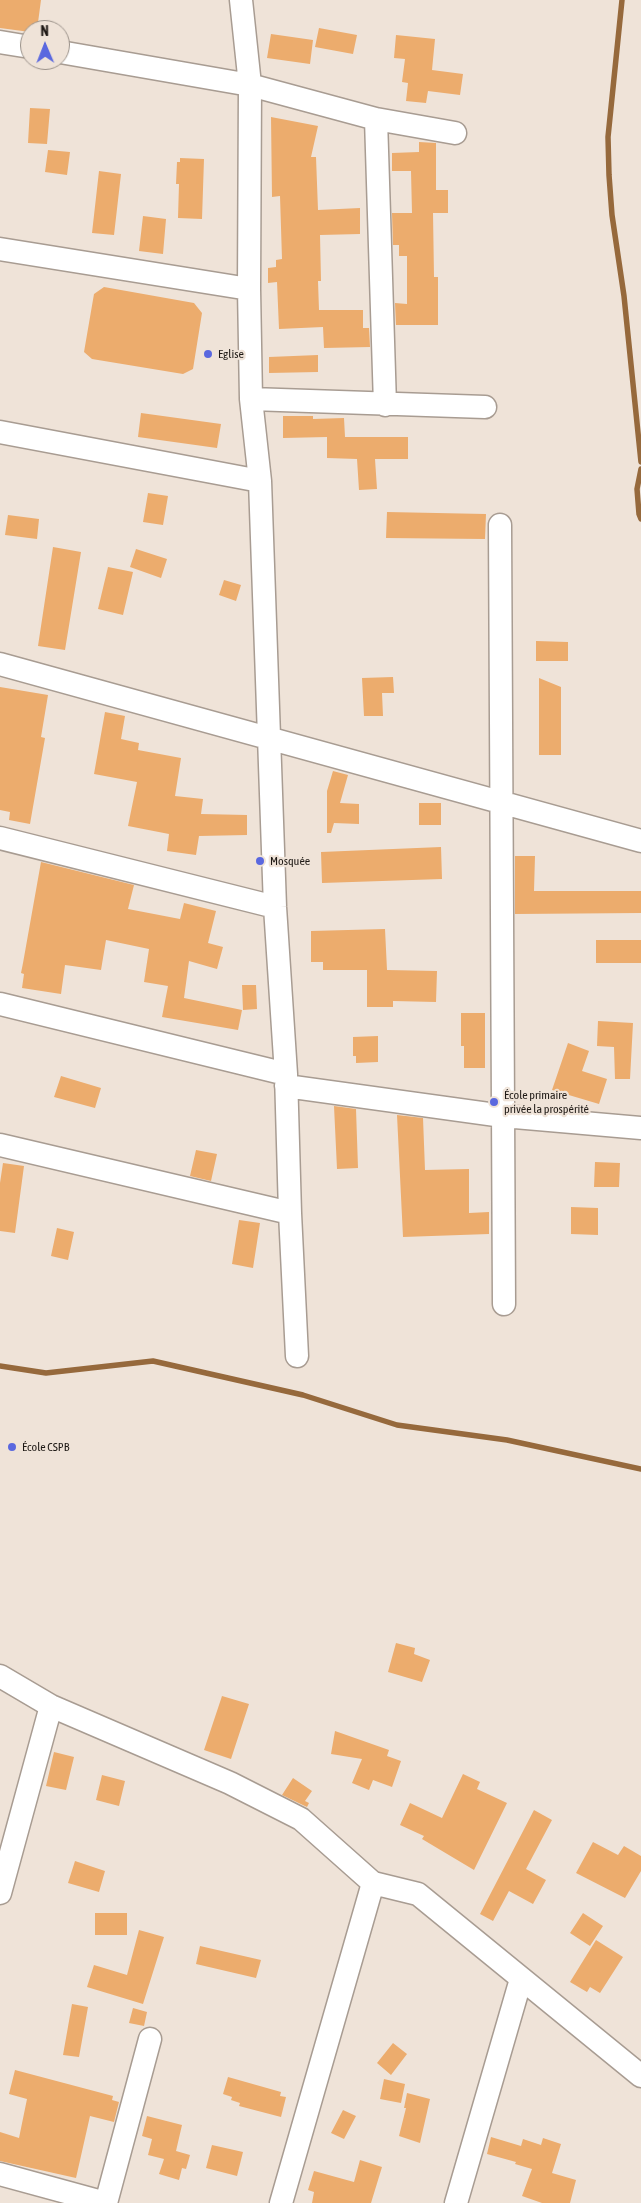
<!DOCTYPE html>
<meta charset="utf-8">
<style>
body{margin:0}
#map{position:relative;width:641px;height:2203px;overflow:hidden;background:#efe3d8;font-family:"Asap Condensed",sans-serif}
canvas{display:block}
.north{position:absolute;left:20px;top:20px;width:50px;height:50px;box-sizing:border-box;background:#efe3d8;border:1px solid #9b928a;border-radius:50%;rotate:359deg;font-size:14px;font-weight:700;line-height:20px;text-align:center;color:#1e1915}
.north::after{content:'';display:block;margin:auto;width:18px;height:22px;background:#5a68df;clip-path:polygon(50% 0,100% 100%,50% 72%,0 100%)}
</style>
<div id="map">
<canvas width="641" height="2203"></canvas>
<div class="north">N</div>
</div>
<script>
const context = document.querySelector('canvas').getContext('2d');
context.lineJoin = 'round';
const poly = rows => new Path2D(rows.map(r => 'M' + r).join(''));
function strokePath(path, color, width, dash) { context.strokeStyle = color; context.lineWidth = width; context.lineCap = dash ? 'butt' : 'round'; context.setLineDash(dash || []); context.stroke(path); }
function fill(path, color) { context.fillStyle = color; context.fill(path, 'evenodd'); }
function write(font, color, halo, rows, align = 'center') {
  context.font = font + ' "Asap Condensed",sans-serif'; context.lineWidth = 4.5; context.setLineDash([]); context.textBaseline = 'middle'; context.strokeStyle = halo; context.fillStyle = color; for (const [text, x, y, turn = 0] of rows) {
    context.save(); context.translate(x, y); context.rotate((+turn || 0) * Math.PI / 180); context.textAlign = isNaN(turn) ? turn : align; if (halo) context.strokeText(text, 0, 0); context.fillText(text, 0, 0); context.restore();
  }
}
strokePath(poly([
 [622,0,608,137,609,175,612,215,624,296,641,462],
 [641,469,637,489,639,514,641,519],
 [0,1366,46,1373,153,1361,303,1395,397,1425,507,1440,641,1469]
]), '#96693c', 5.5);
fill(poly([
 [0,0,41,0,37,30,30,30,30,32,0,28],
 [319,28,357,35,353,54,315,47],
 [271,34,313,40,310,64,267,58],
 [396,35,435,39,432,70,463,74,460,95,428,91,426,103,406,101,408,83,402,82,405,59,394,58],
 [30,108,50,109,47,144,28,143],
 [271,117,318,126,311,157,316,157,318,210,360,208,360,234,320,235,321,281,318,281,319,310,363,310,363,328,369,328,370,347,324,348,323,327,279,329,277,282,268,283,268,268,276,267,276,260,282,259,280,196,272,197],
 [419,142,436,143,436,190,448,190,448,213,433,213,434,277,438,277,438,325,396,325,395,303,407,304,407,256,399,256,399,245,393,245,392,213,412,213,411,171,392,171,392,153,419,152],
 [48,150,70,152,67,175,45,172],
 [180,158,204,159,202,219,178,218,179,184,176,184,177,162,180,162],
 [99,171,121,174,114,235,92,233],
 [143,216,166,219,163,254,139,251],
 [104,287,194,303,202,313,193,369,183,374,92,359,84,352,94,294],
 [318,355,318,372,269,373,269,357],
 [141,413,221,424,217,448,138,437],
 [283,416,313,416,313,419,344,418,345,437,408,437,408,459,375,459,377,489,359,490,357,459,327,458,327,437,283,438],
 [148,493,168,496,163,525,143,522],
 [387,512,486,514,485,539,386,538],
 [8,515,39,519,37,539,5,535],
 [53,547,81,552,65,650,38,646],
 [136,549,167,559,161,578,130,567],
 [108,567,133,572,123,615,98,609],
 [224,580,241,585,236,601,219,595],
 [536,641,568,642,568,661,536,661],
 [393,677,394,693,382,693,383,716,364,716,362,678],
 [539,678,561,687,561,755,539,755],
 [0,687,48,695,41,737,45,738,30,824,9,820,10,812,0,810],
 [105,712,125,716,121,739,139,743,138,750,181,758,175,796,203,799,201,814,247,815,247,835,199,836,196,855,167,851,169,834,128,826,137,782,94,774],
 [333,771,348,775,340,803,359,804,359,824,334,823,331,833,327,833,327,791],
 [419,803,441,803,441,825,419,825],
 [441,847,442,879,322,883,321,852],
 [515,856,535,856,534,891,641,891,641,913,515,914],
 [41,862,134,885,128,909,180,919,184,903,216,911,208,943,223,947,217,969,189,961,184,998,242,1010,238,1030,162,1017,168,986,144,982,149,949,106,940,101,970,65,965,61,994,22,988,24,974,21,973,23,963],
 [385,929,387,970,437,971,436,1002,393,1001,393,1007,367,1007,367,970,323,970,323,962,311,962,311,931],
 [596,940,641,940,641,963,596,963],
 [242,985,256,985,257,1009,243,1010],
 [461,1013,485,1013,485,1068,464,1068,464,1046,461,1046],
 [598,1021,633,1023,630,1079,615,1079,614,1047,597,1046],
 [378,1036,378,1062,356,1063,356,1056,353,1056,353,1037],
 [568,1043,589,1051,582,1071,607,1079,599,1104,552,1090],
 [61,1076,101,1088,95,1108,54,1097],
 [334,1106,356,1109,358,1168,337,1169],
 [397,1115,423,1118,425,1170,469,1169,469,1213,489,1212,489,1234,403,1237],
 [196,1150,217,1154,211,1181,190,1176],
 [595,1162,620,1163,619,1187,594,1187],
 [3,1163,24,1166,15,1233,0,1231,0,1183],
 [571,1207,598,1208,598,1235,571,1234],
 [239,1220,260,1223,253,1268,232,1264],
 [57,1228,74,1232,68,1260,51,1256],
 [396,1643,415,1648,414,1654,430,1660,422,1682,388,1672],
 [222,1696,249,1704,231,1759,204,1750],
 [335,1731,389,1750,387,1756,401,1761,392,1787,373,1780,369,1790,352,1783,362,1759,331,1754],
 [54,1752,74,1757,66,1790,46,1786],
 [463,1774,480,1782,477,1789,507,1803,474,1870,422,1839,424,1836,400,1825,410,1803,442,1818],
 [102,1775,125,1781,119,1806,96,1800],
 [293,1778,312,1791,305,1801,309,1803,307,1807,282,1795],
 [534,1810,552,1820,526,1869,546,1880,533,1904,509,1891,493,1921,480,1914],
 [593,1842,618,1855,624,1846,641,1856,641,1871,625,1898,576,1873],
 [75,1861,105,1871,99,1892,68,1883],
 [95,1913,127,1913,127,1935,95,1935],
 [583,1913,603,1926,590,1946,570,1933],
 [139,1930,164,1937,143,2004,87,1987,94,1965,127,1975],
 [596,1940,623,1957,600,1993,590,1987,587,1992,570,1982],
 [200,1946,261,1960,256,1978,196,1964],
 [72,2004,88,2007,79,2057,63,2055],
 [133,2008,147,2012,144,2026,129,2023],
 [393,2043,407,2054,391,2075,377,2063],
 [15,2070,113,2096,112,2100,119,2102,114,2122,90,2116,76,2178,0,2161,0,2132,19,2138,27,2099,9,2094],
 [228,2077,281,2092,280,2096,286,2097,281,2117,239,2106,240,2103,231,2100,232,2097,223,2094],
 [384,2079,405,2084,401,2103,380,2099],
 [407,2093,430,2099,420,2143,399,2136,406,2108,404,2108],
 [343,2110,356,2116,344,2139,331,2133],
 [147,2116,182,2125,176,2151,190,2155,186,2169,182,2168,179,2180,159,2174,164,2159,148,2155,152,2139,142,2136],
 [491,2137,521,2146,523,2139,541,2145,543,2138,561,2144,552,2173,576,2180,570,2203,542,2203,522,2196,532,2169,515,2164,516,2162,487,2154],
 [212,2145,243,2152,237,2176,206,2168],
 [360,2160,382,2167,371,2203,312,2203,314,2192,308,2190,314,2171,354,2182]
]), '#ecac6d');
const minor = poly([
 [241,0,250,85,249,289,251,399,260,481,275,907,286,1074,290,1213,297,1356],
 [0,42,30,47],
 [60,52,250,85,376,119,455,133],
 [376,119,385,405],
 [0,249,249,289],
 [251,399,485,407],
 [0,432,260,481],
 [500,525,504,1304],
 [0,664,641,841],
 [0,838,275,907],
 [0,1004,286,1074],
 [286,1086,503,1116,641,1128],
 [0,1145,290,1213],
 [0,1676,51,1706,230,1783,301,1819,373,1883,418,1894,641,2076],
 [0,1893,51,1706],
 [0,2174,106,2203],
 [106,2203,150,2039],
 [281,2203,373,1883],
 [456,2203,521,1979]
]);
strokePath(minor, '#a89c92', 25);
strokePath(minor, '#fff', 22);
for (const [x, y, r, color] of [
 [208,354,5,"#5a68df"],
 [260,861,5,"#5a68df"],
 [494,1102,5,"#5a68df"],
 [12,1447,5,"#5a68df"]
]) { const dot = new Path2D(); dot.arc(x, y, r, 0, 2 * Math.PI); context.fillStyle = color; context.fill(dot); strokePath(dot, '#efe3d8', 2); }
write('12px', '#1e1915', '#efe3d8', [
 ["Eglise",218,354],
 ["Mosquée",270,861],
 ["École primaire",504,1095],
 ["privée la prospérité",504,1109],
 ["École CSPB",22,1447]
], 'left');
</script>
